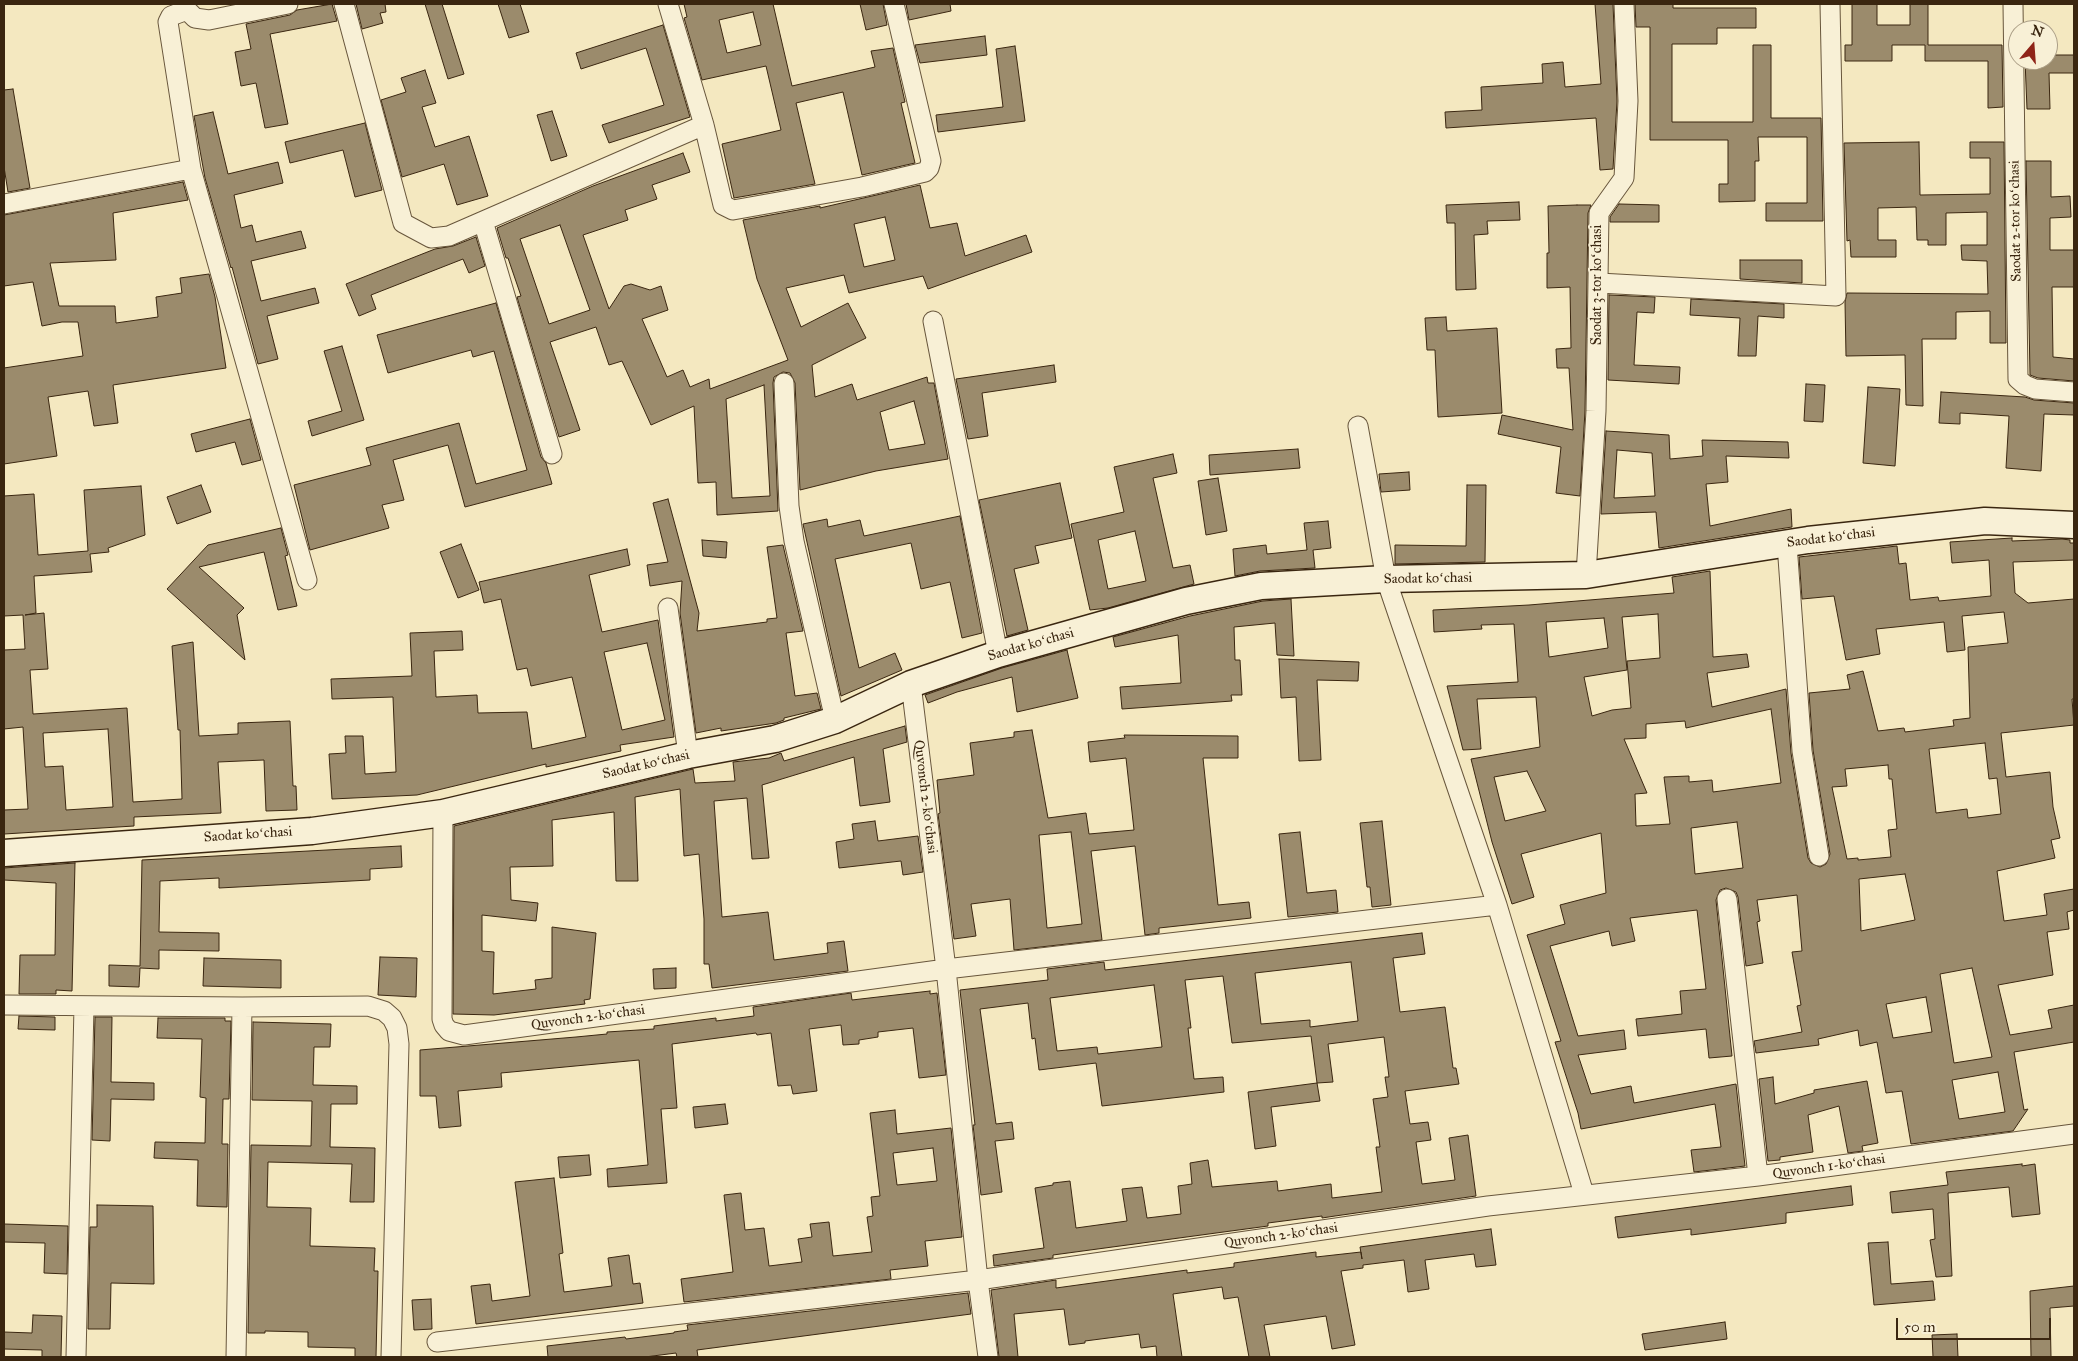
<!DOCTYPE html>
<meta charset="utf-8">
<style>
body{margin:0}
#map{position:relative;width:2078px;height:1361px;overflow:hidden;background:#f4e8c0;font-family:"IM FELL Great Primer",serif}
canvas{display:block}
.frame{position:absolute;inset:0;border:5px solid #3a2610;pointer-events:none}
.north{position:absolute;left:2008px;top:20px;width:50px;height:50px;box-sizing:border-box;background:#f8f0d6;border:1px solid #ac9f87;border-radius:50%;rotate:18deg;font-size:14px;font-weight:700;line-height:20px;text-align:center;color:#3a2610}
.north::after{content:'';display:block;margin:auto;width:18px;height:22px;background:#8f2418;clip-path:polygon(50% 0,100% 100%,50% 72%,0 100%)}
.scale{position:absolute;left:1896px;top:1318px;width:155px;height:22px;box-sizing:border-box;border:2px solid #3a2610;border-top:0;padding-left:6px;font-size:15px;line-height:18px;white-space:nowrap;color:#3a2610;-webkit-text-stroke:4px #f8f0d6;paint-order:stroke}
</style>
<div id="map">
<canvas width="2078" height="1361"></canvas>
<div class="frame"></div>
<div class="north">N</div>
<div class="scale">50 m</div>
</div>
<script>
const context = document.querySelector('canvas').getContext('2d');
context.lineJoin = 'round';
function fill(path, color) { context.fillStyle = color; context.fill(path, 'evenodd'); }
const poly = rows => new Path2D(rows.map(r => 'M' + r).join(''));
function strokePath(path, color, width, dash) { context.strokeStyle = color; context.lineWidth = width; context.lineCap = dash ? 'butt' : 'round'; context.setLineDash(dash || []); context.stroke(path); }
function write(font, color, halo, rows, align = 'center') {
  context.font = font + ' "IM FELL Great Primer",serif'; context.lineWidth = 4; context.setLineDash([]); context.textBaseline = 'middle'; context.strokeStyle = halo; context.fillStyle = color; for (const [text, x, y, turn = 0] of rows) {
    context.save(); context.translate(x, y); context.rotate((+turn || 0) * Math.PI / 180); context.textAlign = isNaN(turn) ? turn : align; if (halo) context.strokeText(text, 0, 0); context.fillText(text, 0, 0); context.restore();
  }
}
const building = poly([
 [332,4,337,21,270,34,288,124,265,128,256,83,241,86,235,52,251,49,246,24,290,15,297,10,332,4],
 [356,4,385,4,386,12,380,13,383,23,362,29,356,4],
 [425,4,442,4,464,74,448,79,425,4],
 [498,4,520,4,529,32,509,38,498,4],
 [684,4,773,4,792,86,875,67,871,51,893,48,905,102,901,103,915,163,862,175,843,92,796,103,815,184,734,198,722,144,781,130,766,66,702,80,684,18,687,17,684,4],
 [753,12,761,45,727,53,719,20,753,12],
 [860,4,883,4,887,25,866,30,860,4],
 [906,4,950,4,951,11,909,20,906,4],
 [1595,4,1613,4,1617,101,1613,169,1600,170,1596,118,1446,128,1445,112,1482,110,1481,87,1543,83,1542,64,1563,62,1565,87,1601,84,1595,4],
 [1635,4,1673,4,1673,8,1756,8,1756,28,1717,28,1717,44,1672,44,1672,122,1753,122,1753,45,1771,45,1771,118,1821,118,1823,221,1766,221,1766,203,1807,203,1807,137,1758,137,1759,161,1755,161,1755,201,1719,202,1719,184,1728,184,1728,140,1650,140,1650,27,1636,27,1635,4],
 [1852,4,1877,4,1877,25,1910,25,1910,4,1928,4,1928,45,2002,45,2003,107,1988,108,1988,61,1925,61,1925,45,1892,45,1892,61,1845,61,1845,45,1852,45,1852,4],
 [663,25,690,117,609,143,602,125,664,105,646,48,581,69,576,53,663,25],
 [985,36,987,55,920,63,915,45,985,36],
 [1015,46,1025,121,938,132,936,115,1003,107,996,49,1015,46],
 [2048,55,2074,55,2074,73,2049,73,2050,109,2027,109,2025,60,2048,60,2048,55],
 [425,70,436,103,422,107,435,147,469,136,488,196,457,205,444,164,402,177,381,100,406,92,401,78,425,70],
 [13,89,30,188,8,192,4,167,4,90,13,89],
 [552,111,567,156,551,161,537,115,552,111],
 [213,112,228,174,278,162,283,183,234,195,241,228,252,225,256,242,301,231,306,248,251,261,261,301,315,288,319,303,267,316,278,359,258,364,232,267,231,268,205,178,199,145,194,116,213,112],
 [365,123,382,190,355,197,343,150,290,163,285,142,365,123],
 [1919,142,1920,195,1990,194,1990,158,1970,158,1970,142,2004,142,2006,343,1990,343,1990,311,1956,312,1956,339,1922,339,1923,406,1906,405,1905,355,1846,356,1845,302,1847,293,1988,294,1987,261,1962,260,1961,245,1987,245,1987,212,1946,213,1946,245,1928,245,1928,240,1917,240,1916,207,1878,208,1878,240,1896,240,1896,257,1851,257,1850,240,1847,241,1844,143,1919,142],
 [683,153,690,172,652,185,657,199,625,210,628,220,583,235,609,309,624,286,631,284,650,290,661,286,668,310,642,319,667,377,683,370,690,387,709,379,710,389,788,360,757,279,743,220,820,206,820,208,920,185,930,228,957,223,965,256,1026,235,1032,252,928,289,923,276,849,293,844,275,786,288,801,327,848,303,866,338,812,365,815,397,852,384,857,400,927,377,928,383,934,383,948,459,876,471,800,490,795,383,790,373,783,372,774,377,773,383,778,511,717,515,716,482,698,483,694,406,651,425,622,361,609,365,596,327,550,342,580,430,559,437,517,297,521,296,508,258,506,258,497,228,593,186,683,153],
 [885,217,895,260,864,267,854,224,885,217],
 [560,225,590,310,549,324,520,239,560,225],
 [764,385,770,496,732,498,726,399,764,385],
 [914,401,925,444,889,450,880,412,914,401],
 [2026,161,2051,161,2051,197,2070,196,2071,217,2050,218,2050,250,2074,250,2074,287,2052,287,2053,357,2074,359,2074,381,2038,378,2030,375,2026,161],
 [183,182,188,200,113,213,116,260,50,263,59,306,115,306,116,323,158,317,156,297,182,293,180,278,209,274,215,297,226,368,113,385,118,423,94,426,88,391,48,397,57,456,4,464,4,368,83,356,78,322,62,322,42,326,33,282,4,286,4,215,183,182],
 [1519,202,1520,220,1487,221,1488,234,1474,235,1476,289,1456,290,1455,223,1447,223,1446,205,1519,202],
 [1619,204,1659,205,1659,222,1610,222,1610,217,1619,204],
 [1577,205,1591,205,1588,213,1585,411,1580,496,1556,493,1561,447,1498,434,1502,415,1573,430,1569,368,1557,368,1556,349,1571,348,1570,287,1547,288,1547,253,1549,253,1548,206,1577,205],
 [476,237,485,266,469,273,463,259,371,295,376,309,359,316,346,284,435,249,453,246,476,237],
 [1740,260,1802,260,1802,283,1740,279,1740,260],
 [1609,295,1655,297,1654,313,1637,312,1634,365,1680,367,1679,384,1608,380,1609,295],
 [1691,299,1784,304,1784,318,1758,316,1756,356,1738,356,1740,318,1690,315,1691,299],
 [496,303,541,457,546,463,552,484,465,507,448,445,393,460,404,500,382,505,389,528,310,550,294,485,371,465,366,448,459,423,476,484,527,470,494,351,473,357,471,350,388,373,377,335,496,303],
 [1446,317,1447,331,1497,328,1502,413,1438,417,1435,350,1427,350,1425,318,1446,317],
 [342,346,364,420,312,436,308,421,342,411,324,351,342,346],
 [1054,365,1056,382,982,393,988,436,968,439,956,379,1054,365],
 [1806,384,1825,385,1823,422,1804,421,1806,384],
 [1868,387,1900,389,1895,466,1863,463,1868,387],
 [1941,392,2025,397,2034,400,2074,403,2074,415,2044,414,2041,471,2006,468,2009,416,1960,413,1960,424,1939,423,1941,392],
 [250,419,261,460,242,465,235,442,196,452,191,434,250,419],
 [1606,431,1669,435,1670,459,1703,456,1702,440,1788,442,1789,458,1726,456,1728,482,1706,484,1710,526,1791,509,1792,527,1659,548,1656,512,1601,514,1606,431],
 [1617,450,1652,453,1655,496,1614,498,1617,450],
 [1298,449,1300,468,1210,475,1209,455,1298,449],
 [1173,454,1177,473,1153,478,1173,568,1190,565,1194,584,1108,608,1090,610,1071,524,1124,512,1114,467,1173,454],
 [1135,531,1146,581,1108,589,1098,540,1135,531],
 [1409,472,1410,490,1381,492,1379,474,1409,472],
 [1218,478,1227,531,1206,535,1198,481,1218,478],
 [1060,483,1072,538,1035,546,1039,563,1014,569,1028,630,1007,636,979,500,1060,483],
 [201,485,211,512,177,524,167,497,201,485],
 [1467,485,1486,485,1485,562,1395,564,1395,545,1466,546,1467,485],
 [141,486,145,535,108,548,109,552,90,554,92,572,34,576,36,613,25,615,44,613,48,669,30,670,33,714,127,708,133,802,182,799,180,730,178,730,172,646,193,642,199,736,238,734,238,723,290,721,293,786,296,786,297,810,266,811,264,760,218,762,221,813,134,817,134,826,4,834,4,810,28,809,23,727,4,729,4,650,25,649,23,615,4,616,4,496,34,494,38,555,88,551,84,490,141,486],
 [108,729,113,807,66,810,63,766,45,767,43,733,108,729],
 [668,499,699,613,697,631,767,622,767,619,777,618,767,547,783,545,803,631,786,633,795,696,817,693,821,709,784,718,784,720,776,723,721,731,721,728,696,733,680,613,682,581,650,586,647,565,668,562,653,503,668,499],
 [960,516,982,633,962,638,950,582,921,589,911,543,835,559,859,668,895,653,902,670,841,696,803,524,827,519,828,527,860,520,864,536,960,516],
 [1328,521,1331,548,1313,550,1315,568,1260,571,1235,576,1233,549,1266,545,1267,554,1307,550,1304,523,1328,521],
 [281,528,288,555,285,556,297,606,278,610,264,552,199,567,244,608,237,615,245,660,167,589,208,545,281,528],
 [2012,538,2012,541,2062,539,2070,540,2070,543,2074,543,2074,560,2013,562,2015,593,2028,603,2074,599,2074,699,2072,699,2074,725,2001,733,2006,777,2050,772,2053,807,2060,838,2051,840,2055,858,1997,871,2004,921,2047,915,2044,894,2074,889,2074,910,2067,912,2069,929,2047,932,2053,975,1998,985,2010,1035,2052,1028,2048,1010,2074,1005,2074,1042,2014,1052,2024,1110,2028,1109,2013,1131,1911,1144,1902,1091,1886,1093,1877,1042,1860,1046,1858,1030,1818,1039,1819,1045,1756,1053,1754,1041,1802,1032,1797,1006,1801,1005,1792,952,1802,951,1797,895,1757,900,1760,921,1757,922,1763,963,1746,966,1738,897,1736,892,1726,888,1720,890,1716,900,1732,1056,1709,1058,1706,1029,1638,1036,1636,1019,1682,1014,1680,991,1706,989,1697,910,1630,918,1635,941,1612,946,1609,931,1550,946,1578,1036,1624,1030,1626,1049,1578,1055,1591,1094,1631,1086,1634,1103,1736,1084,1745,1166,1694,1172,1691,1150,1721,1147,1715,1104,1581,1129,1578,1113,1555,1042,1561,1041,1527,935,1565,924,1560,905,1606,893,1601,833,1521,854,1534,897,1512,904,1492,842,1471,759,1540,747,1536,697,1477,699,1481,749,1463,750,1447,686,1518,682,1514,624,1481,625,1482,629,1434,632,1433,610,1529,605,1674,593,1672,577,1710,571,1713,657,1747,654,1749,667,1707,673,1712,707,1786,689,1791,753,1808,858,1811,863,1820,867,1826,864,1830,854,1813,750,1809,693,1850,689,1847,675,1863,671,1878,731,1904,728,1905,732,1954,726,1953,720,1970,718,1968,647,2008,643,2004,612,1962,616,1965,650,1947,652,1944,622,1876,629,1880,654,1846,660,1834,596,1802,599,1799,557,1897,546,1899,564,1906,563,1910,600,1938,597,1939,601,1991,596,1989,560,1952,563,1950,542,2012,538],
 [1658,614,1660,658,1627,661,1631,708,1612,710,1592,716,1584,677,1627,670,1622,617,1658,614],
 [1604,618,1608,648,1549,657,1546,622,1604,618],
 [1771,709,1781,783,1713,792,1712,780,1689,782,1689,776,1664,777,1670,824,1636,826,1635,794,1647,793,1624,739,1646,738,1646,724,1685,721,1686,728,1771,709],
 [1985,743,1989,779,1997,778,2001,814,1968,818,1967,809,1936,813,1929,749,1985,743],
 [1888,765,1889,779,1892,779,1897,829,1888,830,1891,857,1858,860,1858,858,1847,859,1832,787,1847,786,1845,769,1888,765],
 [1527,771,1546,811,1505,821,1494,777,1527,771],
 [1737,822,1743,868,1695,874,1691,828,1737,822],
 [1905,874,1915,920,1861,931,1859,879,1905,874],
 [1972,968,1992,1057,1954,1063,1940,974,1972,968],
 [1926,997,1932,1032,1893,1038,1886,1004,1926,997],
 [1998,1072,2005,1112,1959,1119,1952,1080,1998,1072],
 [702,540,727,542,726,558,703,556,702,540],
 [461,544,479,590,458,598,440,552,461,544],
 [627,549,630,565,589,575,602,632,658,620,674,737,620,745,621,751,546,767,546,764,417,795,332,799,329,754,346,753,345,736,363,736,365,774,396,772,393,697,332,699,331,679,412,676,410,633,462,631,463,650,434,651,436,697,477,695,478,713,527,712,532,749,586,737,572,677,531,686,527,668,517,670,501,599,484,603,479,582,627,549],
 [647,643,665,720,622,730,604,652,647,643],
 [1291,599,1294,656,1277,655,1275,623,1234,627,1235,660,1240,660,1242,695,1231,695,1232,701,1122,709,1120,687,1181,683,1178,635,1115,647,1113,637,1190,616,1263,601,1291,599],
 [1067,650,1078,698,1017,712,1012,677,957,692,928,703,925,695,1002,668,1067,650],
 [1279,659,1359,662,1358,681,1317,680,1321,760,1299,761,1296,697,1281,698,1279,659],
 [905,726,907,742,883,749,890,802,860,806,854,757,762,785,769,858,752,859,747,798,714,801,722,917,768,912,774,960,828,953,827,943,844,941,848,971,712,988,709,964,704,964,704,919,699,854,684,856,680,789,635,797,638,881,616,881,614,812,552,820,553,866,510,867,511,900,538,903,536,921,482,915,482,951,494,952,493,994,536,989,535,980,552,978,552,927,596,933,590,999,584,1000,585,1004,494,1015,453,1014,454,826,693,769,695,783,735,781,733,762,769,758,781,753,784,761,905,726],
 [1032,730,1048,818,1086,813,1089,834,1134,830,1126,758,1090,762,1088,742,1125,738,1124,735,1238,736,1238,758,1203,758,1218,905,1249,902,1251,918,1159,928,1159,933,1145,935,1135,846,1091,851,1102,940,1014,950,1010,899,971,904,976,936,954,939,938,814,940,813,937,780,974,775,970,743,1014,737,1014,732,1032,730],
 [1071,832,1082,924,1047,928,1039,835,1071,832],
 [875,821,878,841,918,836,923,872,903,875,901,861,839,868,836,842,854,839,852,824,875,821],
 [1382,821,1391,905,1372,907,1370,887,1367,887,1360,823,1382,821],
 [1300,832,1307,893,1336,890,1338,912,1288,917,1279,834,1300,832],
 [401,846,402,867,370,869,370,880,219,888,219,878,160,881,159,932,219,933,219,951,159,950,159,969,140,968,139,987,109,986,109,965,140,966,142,860,401,846],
 [75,863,72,991,56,990,56,994,19,994,20,955,55,955,56,883,4,880,4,868,75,863],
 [1422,933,1425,954,1393,958,1400,1012,1445,1007,1453,1068,1456,1068,1459,1084,1405,1091,1410,1124,1428,1122,1431,1140,1416,1142,1422,1184,1455,1180,1449,1138,1468,1135,1476,1196,1335,1216,1322,1218,1322,1216,1268,1223,1268,1226,1053,1255,1053,1258,994,1266,993,1255,1044,1248,1035,1188,1053,1185,1053,1183,1070,1181,1076,1228,1127,1221,1122,1189,1142,1187,1147,1218,1181,1214,1178,1186,1192,1184,1190,1163,1208,1160,1212,1187,1277,1181,1278,1191,1331,1184,1332,1198,1382,1192,1376,1147,1380,1147,1373,1099,1388,1097,1385,1077,1389,1077,1384,1037,1328,1044,1333,1082,1317,1083,1320,1101,1271,1107,1276,1146,1255,1149,1248,1092,1317,1083,1311,1036,1232,1043,1223,976,1185,980,1191,1028,1188,1028,1194,1079,1223,1077,1224,1092,1102,1106,1096,1063,1039,1070,1035,1038,1032,1039,1028,1003,980,1009,996,1124,1012,1122,1014,1139,995,1141,1002,1192,981,1195,973,1125,975,1125,960,990,1048,980,1047,969,1104,962,1105,970,1422,933],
 [1351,962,1358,1021,1310,1027,1310,1020,1261,1024,1255,973,1351,962],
 [1154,985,1162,1047,1098,1054,1097,1047,1057,1051,1050,998,1154,985],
 [380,957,417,958,416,997,378,995,380,957],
 [204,958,281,960,281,988,203,986,204,958],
 [676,968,676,988,654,989,653,969,676,968],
 [930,991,930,994,937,993,946,1075,919,1078,913,1028,878,1032,878,1037,859,1040,859,1044,843,1045,841,1025,809,1029,817,1091,793,1094,791,1085,778,1086,771,1033,757,1035,756,1033,672,1044,677,1108,661,1109,667,1183,608,1187,607,1169,648,1165,639,1060,501,1073,502,1087,458,1091,461,1126,439,1128,436,1096,420,1096,420,1050,576,1037,607,1034,607,1032,654,1029,654,1026,716,1018,716,1021,754,1016,753,1007,851,993,852,1000,930,991],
 [19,1016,55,1017,55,1030,18,1029,19,1016],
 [95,1017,112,1017,111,1082,154,1083,154,1100,111,1099,110,1141,92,1140,95,1017],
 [158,1018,225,1018,225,1021,231,1021,229,1099,223,1099,222,1144,228,1144,227,1207,197,1206,198,1160,154,1158,155,1142,205,1143,206,1098,200,1097,202,1039,157,1038,158,1018],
 [253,1022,331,1024,330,1047,314,1047,313,1085,357,1086,357,1104,331,1104,330,1147,375,1148,374,1202,350,1202,352,1164,268,1162,267,1207,311,1208,310,1246,375,1248,374,1271,378,1271,376,1357,355,1357,355,1348,308,1347,308,1332,265,1331,265,1333,248,1333,251,1145,311,1146,312,1101,252,1100,253,1022],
 [1773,1077,1775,1104,1814,1093,1814,1090,1867,1081,1878,1143,1862,1146,1863,1151,1848,1153,1839,1106,1808,1115,1813,1152,1780,1157,1780,1160,1768,1161,1759,1079,1773,1077],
 [725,1104,728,1124,695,1128,693,1107,725,1104],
 [895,1110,897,1134,951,1128,962,1237,925,1241,928,1266,890,1270,891,1279,684,1302,681,1279,733,1272,724,1195,741,1193,745,1230,764,1228,769,1266,802,1262,798,1239,812,1237,810,1224,829,1222,833,1256,872,1252,867,1217,873,1216,871,1197,880,1196,870,1113,895,1110],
 [933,1148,937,1181,897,1185,893,1153,933,1148],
 [589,1155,591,1175,560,1178,558,1157,589,1155],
 [2022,1164,2022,1166,2035,1164,2040,1214,2012,1217,2009,1187,1948,1193,1952,1276,1936,1277,1930,1240,1935,1239,1933,1209,1892,1213,1890,1192,1948,1185,1946,1172,2022,1164],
 [554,1178,563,1253,559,1254,564,1292,612,1286,608,1258,629,1255,633,1284,640,1283,643,1303,476,1324,471,1286,490,1284,492,1301,530,1296,515,1182,554,1178],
 [1851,1186,1853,1205,1786,1213,1786,1223,1691,1235,1691,1229,1618,1238,1615,1217,1851,1186],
 [97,1205,153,1206,154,1284,111,1283,110,1329,88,1329,90,1227,97,1227,97,1205],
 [4,1224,68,1226,67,1274,44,1273,45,1243,4,1242,4,1224],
 [1491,1229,1496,1265,1476,1267,1474,1254,1425,1260,1429,1289,1408,1292,1404,1260,1363,1265,1363,1268,1341,1271,1355,1345,1332,1349,1326,1316,1264,1325,1270,1357,1249,1357,1238,1297,1224,1299,1222,1287,1173,1294,1182,1357,1157,1357,1156,1346,1141,1348,1139,1334,1085,1341,1085,1343,1069,1345,1064,1309,1014,1314,1018,1357,999,1357,991,1290,1056,1280,1056,1288,1187,1270,1187,1273,1234,1267,1234,1263,1316,1252,1316,1257,1361,1252,1362,1259,1360,1247,1491,1229],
 [1888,1242,1891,1284,1933,1281,1935,1300,1874,1305,1868,1243,1888,1242],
 [2074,1286,2074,1306,2050,1308,2051,1357,2031,1357,2030,1291,2074,1286],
 [968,1293,971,1314,697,1350,698,1357,677,1357,676,1353,645,1357,548,1357,547,1346,625,1337,626,1339,674,1333,674,1332,688,1330,687,1325,968,1293],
 [431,1299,432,1329,414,1330,412,1300,431,1299],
 [33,1315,62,1316,61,1357,42,1357,42,1350,4,1349,4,1332,32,1333,33,1315],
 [1725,1322,1727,1339,1645,1350,1642,1334,1725,1322],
 [1957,1334,1958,1357,1933,1357,1932,1335,1957,1334]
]);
fill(building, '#9b8b6c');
strokePath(building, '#3a2610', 1);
const street = poly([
 [185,4,187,10,195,18,209,20,288,4],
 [344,4,403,223,431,238,449,236,704,125],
 [668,4,704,125,723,205,733,210,862,187,925,172,929,168,931,161,894,4],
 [2013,4,2018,379,2025,385,2035,389,2074,392],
 [187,10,171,16,168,22,191,169,307,580],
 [4,204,191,169],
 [483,221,552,454],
 [1599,283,1836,296,1830,4],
 [933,321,998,654],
 [784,383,789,506,794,541,835,720],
 [1358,426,1386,579,1497,905,1584,1194],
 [1787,544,1802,751,1819,856],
 [1586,575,1596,411,1599,213,1624,178,1628,101,1624,4],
 [668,608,688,755],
 [911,684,946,969,978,1280,988,1357],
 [443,813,442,1019,444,1025,449,1031,464,1035,946,969,1497,905],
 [1727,899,1758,1176],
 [4,1005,242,1007,368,1006,384,1011,392,1018,397,1028,399,1044,391,1357],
 [437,1342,978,1280,1488,1206,1758,1176,2074,1134],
 [76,1357,84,1006],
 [236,1357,242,1007]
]);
const secondary = poly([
 [4,853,312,831,443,813,688,755,775,739,835,720,911,684,998,654,1186,601,1261,586,1386,579,1586,575,1808,540,1985,521,2074,525]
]);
strokePath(street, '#68563c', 21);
strokePath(secondary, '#3a2610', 29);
strokePath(street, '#f8f0d6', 19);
strokePath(secondary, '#f8f0d6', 26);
write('14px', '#3a2610', '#f8f0d6', [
 ["Saodat 2-tor koʻchasi",2016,221,-91],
 ["Saodat 3-tor koʻchasi",1598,285,-90],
 ["Saodat koʻchasi",1831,538,-7],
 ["Saodat koʻchasi",1428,579,-1],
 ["Saodat koʻchasi",1031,645,-16],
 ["Saodat koʻchasi",646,765,-13],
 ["Quvonch 2-koʻchasi",925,797,83],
 ["Saodat koʻchasi",248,835,-4],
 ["Quvonch 2-koʻchasi",588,1018,-8],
 ["Quvonch 1-koʻchasi",1829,1167,-8],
 ["Quvonch 2-koʻchasi",1281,1236,-8]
]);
</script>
